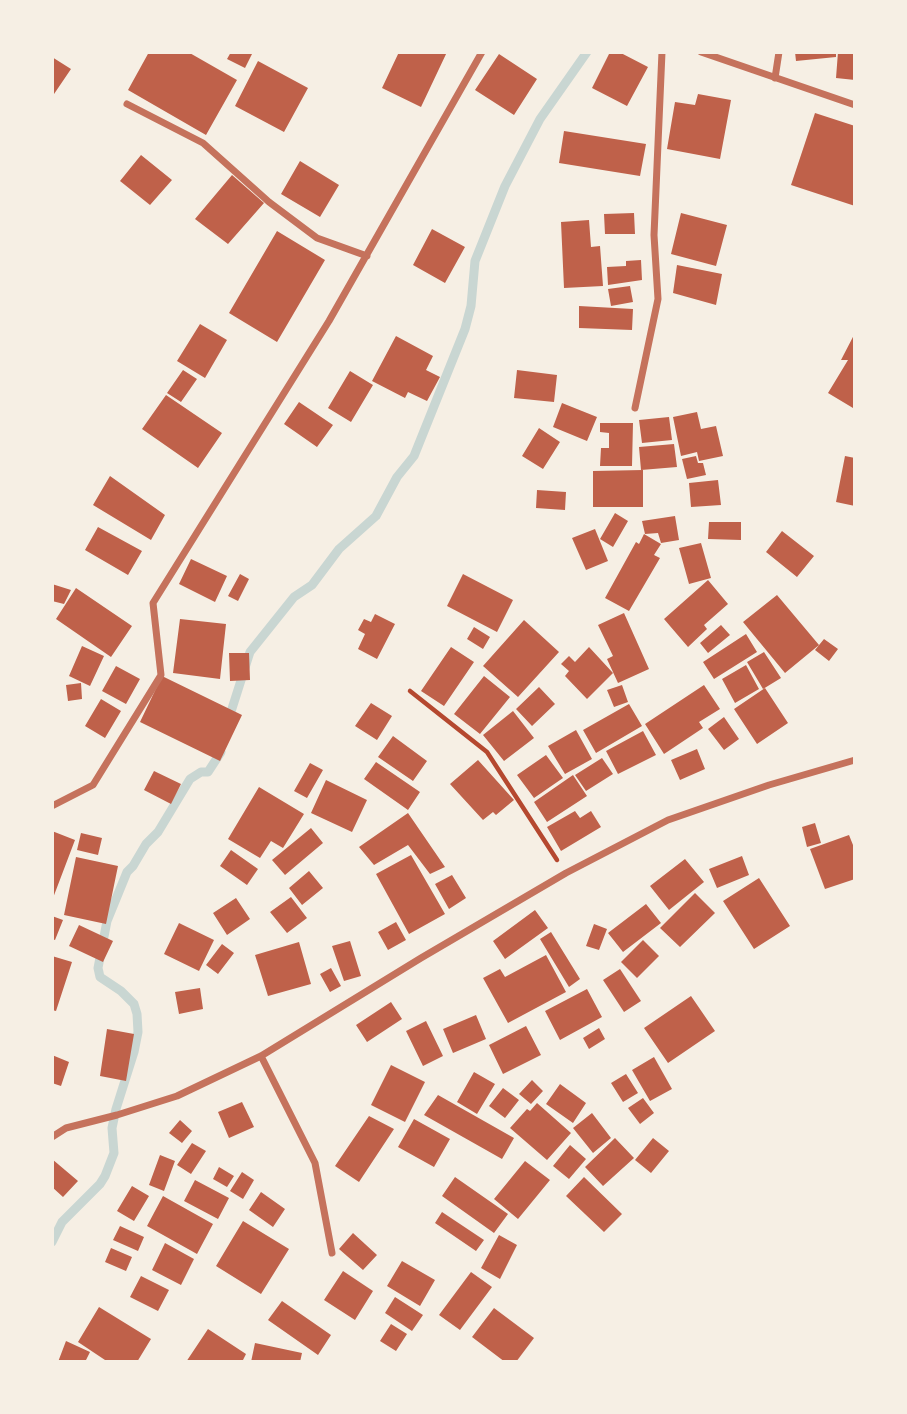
<!DOCTYPE html>
<style>
body{margin:0}
#map{position:relative;width:907px;height:1414px;overflow:hidden;background:#f6efe4;font-family:Roboto,sans-serif}
canvas{display:block}
.frame{position:absolute;inset:0;border:54px solid #f6efe4;pointer-events:none}
</style>
<div id="map">
<canvas width="907" height="1414"></canvas>
<div class="frame"></div>
</div>
<script>
const context = document.querySelector('canvas').getContext('2d');
context.lineJoin = 'round';
const poly = rows => new Path2D(rows.map(r => 'M' + r).join(''));
function strokePath(path, color, width, dash) { context.strokeStyle = color; context.lineWidth = width; context.lineCap = dash ? 'butt' : 'round'; context.setLineDash(dash || []); context.stroke(path); }
function fill(path, color) { context.fillStyle = color; context.fill(path, 'evenodd'); }
strokePath(poly([
 [229,718,250,652,294,597,312,585,339,549,376,516,397,477,414,456,465,329,471,306,475,261,505,186,540,119,587,52],
 [52,1242,62,1222,100,1184,105,1176,114,1153,112,1128,116,1109,134,1052,138,1032,137,1014,134,1004,121,991,100,977,98,968,107,921,127,872,133,866,146,844,158,832,190,779,201,772,208,772,221,752]
]), '#c9d6d2', 9);
fill(poly([
 [149,52,188,52,237,80,206,135,128,90],
 [231,52,253,52,245,68,227,59],
 [399,52,447,52,421,107,382,88],
 [610,52,619,52,648,67,627,106,592,88],
 [795,52,836,52,836,57,796,61],
 [838,52,855,52,855,80,836,78],
 [499,54,537,79,514,115,475,90],
 [52,57,71,69,52,97],
 [258,61,308,88,284,132,235,106],
 [698,94,731,100,720,159,667,149,675,102,695,105],
 [815,113,855,126,855,206,791,185],
 [564,131,646,144,640,176,559,163],
 [141,155,172,180,150,205,120,181],
 [300,161,339,185,320,217,281,194],
 [232,175,264,203,228,244,195,219],
 [634,213,635,234,605,234,604,214],
 [681,213,727,225,716,266,671,254],
 [589,220,591,247,600,246,603,286,564,288,561,222],
 [432,229,465,247,445,283,413,265],
 [277,231,325,260,277,342,229,313],
 [641,260,642,280,608,285,607,267,626,266,626,261],
 [677,265,722,274,716,305,673,293],
 [630,286,633,302,611,306,608,289],
 [579,306,633,309,632,330,579,328],
 [200,324,227,340,205,378,177,361],
 [855,333,855,404,853,408,828,393,848,360,841,360],
 [396,336,433,356,426,370,440,377,427,401,408,392,405,398,372,381],
 [183,370,197,379,181,402,167,393],
 [517,370,557,375,554,402,514,398],
 [350,371,373,385,351,422,328,408],
 [166,395,222,433,198,468,142,429],
 [299,402,333,425,317,447,284,424],
 [562,403,597,417,587,441,553,427],
 [697,412,701,429,716,426,723,456,699,461,697,452,681,456,673,417],
 [669,417,672,440,642,443,639,420],
 [600,423,633,423,632,466,600,466,601,448,609,448,609,433,600,432],
 [539,428,560,442,543,469,522,456],
 [674,444,677,467,641,470,639,447],
 [696,456,698,463,703,463,706,475,687,479,682,459],
 [845,456,855,458,855,506,836,502],
 [643,470,643,507,593,507,593,471],
 [110,476,165,515,151,540,93,505],
 [718,480,721,505,691,507,689,483],
 [537,490,566,492,565,510,536,508],
 [615,513,628,521,613,547,600,539],
 [675,516,679,540,661,543,658,533,645,534,642,521],
 [709,522,741,522,741,540,708,539],
 [98,527,142,551,128,575,85,550],
 [595,529,608,561,586,570,572,538],
 [782,531,814,556,797,577,766,552],
 [644,534,661,544,654,555,660,558,629,611,605,598,636,542,639,544],
 [701,543,711,578,689,584,679,548],
 [191,559,227,576,215,602,179,584],
 [240,574,249,579,238,601,228,596],
 [463,574,513,600,497,632,447,606],
 [708,580,728,604,704,625,707,629,688,647,664,619],
 [52,584,71,590,64,604,52,601],
 [76,588,132,626,111,657,56,619],
 [777,595,819,645,785,673,743,622],
 [624,613,649,669,618,683,607,659,613,656,598,625],
 [375,614,395,624,377,659,358,649,365,634,358,630,364,619,371,622],
 [180,619,226,624,220,679,173,673],
 [524,620,559,652,518,697,483,666],
 [721,625,730,635,708,653,700,643],
 [474,627,490,637,483,649,467,639],
 [746,634,757,652,714,679,703,662],
 [824,639,838,649,829,661,815,650],
 [82,646,104,656,90,686,69,676],
 [451,647,474,662,444,706,421,691],
 [589,647,613,673,587,699,565,676,569,671,561,664,569,656,575,662],
 [764,652,781,678,763,689,747,662],
 [229,653,249,653,250,680,230,681],
 [746,665,759,689,735,703,722,679],
 [116,666,140,679,126,704,102,691],
 [162,676,242,715,220,761,140,722],
 [484,676,510,697,480,734,454,714],
 [81,683,82,699,68,701,66,685],
 [622,685,628,702,614,707,607,690],
 [704,685,720,709,699,722,703,728,664,754,645,724],
 [539,687,555,704,532,726,516,709],
 [765,688,788,723,757,744,734,709],
 [101,699,121,711,105,738,85,726],
 [371,703,392,716,377,740,355,726],
 [629,704,642,726,596,753,583,730],
 [513,711,534,738,504,761,483,735],
 [724,717,739,739,724,750,708,729],
 [576,730,592,759,565,774,548,746],
 [643,731,656,755,618,774,606,751],
 [393,736,427,761,413,781,378,757],
 [697,749,705,769,680,780,671,760],
 [546,755,563,778,534,798,517,775],
 [602,758,613,774,586,791,575,775],
 [478,760,514,800,496,815,493,812,483,820,450,784],
 [376,762,420,792,408,810,364,779],
 [310,763,323,770,307,798,294,791],
 [154,771,181,784,171,804,144,790],
 [573,775,587,796,547,822,534,802],
 [326,780,367,800,352,832,311,813],
 [259,787,304,814,283,848,271,841,260,858,228,839],
 [575,811,580,818,591,811,601,827,561,851,547,827],
 [408,813,445,867,430,874,408,845,374,865,359,847],
 [815,823,821,843,807,847,802,827],
 [311,828,323,843,285,875,272,860],
 [52,831,75,840,53,898,52,898],
 [81,833,102,838,98,855,77,850],
 [849,835,855,850,855,879,825,889,810,849],
 [231,850,258,869,247,885,220,866],
 [411,855,445,914,409,934,376,874],
 [742,856,749,875,717,888,709,869],
 [76,857,118,866,106,924,64,915],
 [685,859,704,882,669,910,650,886],
 [309,871,323,888,302,905,289,888],
 [452,875,466,898,449,909,435,884],
 [759,878,790,926,754,949,723,901],
 [695,893,715,913,680,947,660,928],
 [291,897,307,918,287,933,270,912],
 [236,898,250,919,227,935,213,913],
 [646,904,661,923,623,952,608,933],
 [535,910,548,928,505,959,493,941],
 [52,916,63,920,55,940,52,939],
 [396,922,406,940,388,950,378,932],
 [179,923,214,940,199,971,164,954],
 [594,924,607,929,599,950,586,946],
 [79,925,113,941,103,962,69,946],
 [551,932,580,979,569,987,540,939],
 [643,940,659,956,637,978,621,962],
 [350,941,361,976,344,981,332,946],
 [299,942,311,984,268,996,255,955],
 [222,944,234,953,218,974,206,965],
 [546,955,566,992,508,1023,483,978,500,969,505,977],
 [52,956,72,962,56,1011,52,1010],
 [331,968,341,986,330,992,320,974],
 [620,969,641,1001,624,1012,603,980],
 [200,988,203,1009,179,1014,175,992],
 [587,989,602,1017,560,1040,545,1011],
 [691,996,715,1031,668,1063,644,1028],
 [391,1002,402,1019,367,1042,356,1025],
 [476,1015,486,1039,453,1053,443,1029],
 [426,1021,443,1056,423,1066,406,1031],
 [526,1026,541,1055,503,1074,489,1045],
 [599,1028,605,1039,589,1049,583,1038],
 [107,1029,134,1034,126,1081,100,1076],
 [52,1055,69,1062,61,1086,52,1083],
 [654,1057,672,1089,650,1101,632,1070],
 [391,1065,425,1082,405,1122,371,1105],
 [474,1072,495,1084,477,1114,457,1102],
 [626,1074,638,1093,623,1102,611,1083],
 [532,1080,543,1091,531,1104,519,1094],
 [560,1084,586,1103,573,1123,546,1104],
 [503,1088,519,1100,505,1118,489,1106],
 [438,1095,514,1138,502,1159,424,1115],
 [643,1098,654,1113,640,1124,628,1108],
 [242,1102,254,1127,229,1138,218,1112],
 [537,1103,571,1133,547,1160,510,1128,527,1109,530,1111],
 [592,1113,611,1138,593,1153,573,1128],
 [369,1116,394,1129,359,1182,335,1166],
 [414,1119,450,1139,434,1167,398,1147],
 [180,1120,192,1131,182,1143,169,1133],
 [615,1138,634,1158,603,1186,585,1167],
 [653,1138,669,1151,651,1173,635,1160],
 [192,1143,206,1151,191,1174,177,1165],
 [570,1145,586,1159,569,1179,553,1166],
 [160,1155,175,1161,164,1191,149,1185],
 [52,1159,78,1181,63,1197,52,1187],
 [525,1161,550,1180,518,1219,494,1199],
 [219,1167,234,1176,227,1187,213,1179],
 [242,1172,254,1180,243,1199,230,1191],
 [455,1177,508,1214,494,1233,442,1196],
 [584,1177,622,1214,604,1232,566,1196],
 [195,1180,229,1198,218,1219,184,1201],
 [132,1186,149,1196,134,1221,117,1211],
 [261,1192,285,1209,273,1227,249,1210],
 [163,1196,213,1224,197,1254,147,1226],
 [442,1212,484,1240,476,1251,435,1223],
 [243,1221,289,1249,261,1294,216,1266],
 [120,1226,144,1237,138,1251,113,1240],
 [353,1233,377,1255,363,1270,339,1249],
 [499,1235,517,1245,500,1279,481,1268],
 [165,1243,194,1259,181,1285,152,1270],
 [111,1248,132,1257,126,1271,105,1262],
 [402,1261,435,1280,420,1306,387,1286],
 [343,1271,373,1291,355,1320,324,1300],
 [471,1272,492,1287,460,1330,439,1315],
 [141,1276,169,1290,158,1311,130,1297],
 [395,1297,423,1315,412,1331,385,1313],
 [282,1301,331,1335,318,1355,268,1320],
 [99,1307,151,1339,137,1362,108,1362,78,1342],
 [494,1308,534,1338,516,1362,505,1362,472,1337],
 [391,1324,407,1334,396,1351,380,1341],
 [208,1329,246,1354,242,1362,186,1362],
 [66,1341,90,1352,85,1362,58,1362],
 [255,1343,302,1353,300,1362,251,1362]
]), '#bf614a');
strokePath(poly([
 [410,691,487,752,557,860]
]), '#b5482f', 4.5);
strokePath(poly([
 [701,52,855,105],
 [775,78,779,52],
 [127,104,203,143,269,202,317,238,367,256],
 [635,408,658,299,654,235,662,52],
 [52,806,93,785,161,675,153,603,329,321,482,52],
 [261,1056,315,1163,332,1253],
 [52,1137,66,1128,117,1115,177,1096,261,1056,421,958,566,873,668,820,769,785,855,760]
]), '#c5725c', 7);
</script>
